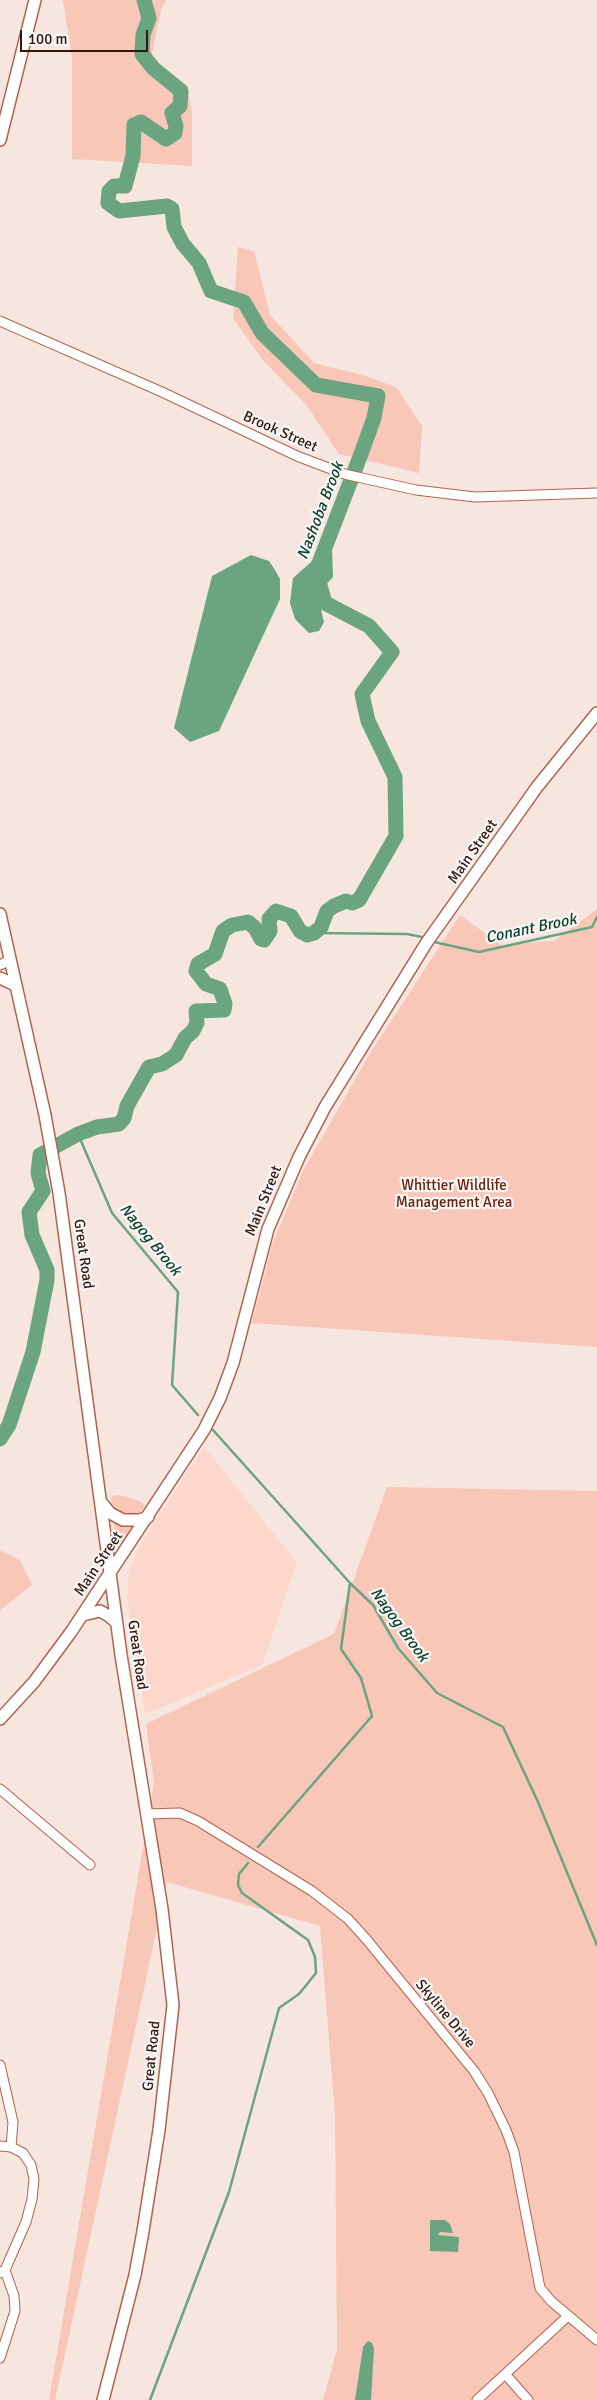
<!DOCTYPE html>
<style>
body{margin:0}
#map{position:relative;width:597px;height:2400px;overflow:hidden;background:#f7e5df;font-family:Signika,sans-serif}
canvas{display:block}
.scale{position:absolute;left:20px;top:30px;width:128px;height:22px;box-sizing:border-box;border:2px solid #35160d;border-top:0;padding-left:6px;font-size:15px;line-height:18px;white-space:nowrap;color:#35160d;-webkit-text-stroke:4px #f6f6f6;paint-order:stroke}
</style>
<div id="map">
<canvas width="597" height="2400"></canvas>
<div class="scale">100 m</div>
</div>
<script>
const context = document.querySelector('canvas').getContext('2d');
context.lineJoin = 'round';
function fill(path, color) { context.fillStyle = color; context.fill(path, 'evenodd'); }
const poly = rows => new Path2D(rows.map(r => 'M' + r).join(''));
function strokePath(path, color, width, dash) { context.strokeStyle = color; context.lineWidth = width; context.lineCap = dash ? 'butt' : 'round'; context.setLineDash(dash || []); context.stroke(path); }
function write(font, color, halo, rows, align = 'center') {
  context.font = font + ' Signika,sans-serif'; context.lineWidth = 4.5; context.setLineDash([]); context.textBaseline = 'middle'; context.strokeStyle = halo; context.fillStyle = color; for (const [text, x, y, turn = 0] of rows) {
    context.save(); context.translate(x, y); context.rotate((+turn || 0) * Math.PI / 180); context.textAlign = isNaN(turn) ? turn : align; if (halo) context.strokeText(text, 0, 0); context.fillText(text, 0, 0); context.restore();
  }
}
fill(poly([
 [204,1447,297,1563,262,1665,145,1714,127,1596,129,1570,142,1542]
]), '#fdd7cb');
fill(poly([
 [63,0,166,0,161,10,151,59,187,85,192,113,192,166,72,159,72,57],
 [238,247,254,251,270,315,314,363,367,376,397,388,422,426,419,473,339,454,307,406,262,359,233,318],
 [597,909,597,1347,252,1323,273,1242,304,1169,369,1055,460,915,501,945,554,941],
 [387,1487,597,1491,597,2400,323,2400,337,2349,335,2116,320,1926,167,1882,55,2400,49,2400,154,1783,146,1724,334,1634],
 [119,1495,140,1501,145,1507,137,1514,123,1515,115,1510,111,1501,112,1496],
 [113,1520,120,1524,134,1525,119,1547,117,1546],
 [0,1550,20,1560,32,1585,0,1610]
]), '#f8c7b8');
fill(poly([
 [327,548,332,548,333,577,325,586,320,605,324,622,319,631,309,633,295,619,290,603,293,578],
 [251,555,269,561,275,570,280,579,280,599,219,731,190,742,174,728,212,576],
 [430,2220,445,2220,450,2224,453,2233,440,2232,438,2235,459,2237,458,2252,430,2251],
 [368,2341,372,2343,374,2349,371,2400,355,2400,363,2347]
]), '#6aa481');
strokePath(poly([
 [314,933,407,934,422,937],
 [434,942,479,952,592,927,597,917],
 [78,1134,112,1213,178,1292,172,1385,198,1415],
 [213,1430,350,1583,373,1605,398,1648,437,1693,503,1727,538,1802,597,1945],
 [258,1847,372,1716,361,1678,341,1649,350,1583],
 [150,2400,229,2192,279,2008,299,1994,316,1973,315,1957,308,1940,242,1893,238,1885,239,1874,248,1863]
]), '#6aa481', 2.5);
strokePath(poly([
 [0,1439,9,1425,33,1352,47,1280,47,1270,32,1235,29,1212,43,1191,38,1173,40,1155,78,1134,97,1127,119,1124,124,1118,127,1106,149,1067,162,1064,176,1055,185,1038,193,1031,197,1023,196,1011,224,1010,225,1004,220,989,206,984,196,971,198,964,215,954,223,931,232,925,248,922,255,928,261,939,264,940,270,931,269,919,276,911,291,916,300,931,307,935,314,933,321,927,327,911,334,906,346,901,352,903,359,900,396,836,395,777,368,721,362,694,392,652,369,626,325,603,316,571,361,454,374,418,378,396,316,385,262,333,244,302,211,291,199,263,183,244,174,227,172,209,167,206,119,211,108,203,109,191,114,186,125,186,133,156,134,125,141,122,166,139,175,133,176,126,172,113,180,106,181,91,153,68,142,54,143,35,149,18,144,0]
]), '#6aa481', 15);
const minor = poly([
 [0,321,162,392,297,456,344,474,416,490,475,497,597,493],
 [0,965,10,960],
 [0,1789,90,1865],
 [146,1814,180,1813,198,1821,312,1891,348,1919,367,1940,474,2071,488,2093,506,2130,514,2152,540,2288,551,2301,597,2340],
 [0,2065,13,2122,11,2147],
 [0,2146,11,2147,23,2153,31,2165,34,2179,32,2199,26,2222,5,2270,0,2273],
 [0,2358,15,2311,14,2296,5,2270],
 [506,2375,528,2400],
 [477,2400,568,2316]
]);
const major = poly([
 [0,140,35,0],
 [0,914,45,1115,59,1193,121,1655,162,1909,173,2005,159,2130,143,2231,135,2275,103,2400],
 [0,978,15,985],
 [101,1502,110,1513,123,1520,140,1520,148,1517],
 [83,1615,100,1611,109,1616,117,1623],
 [0,1719,34,1682,71,1632,204,1430,220,1398,233,1363,268,1229,299,1157,325,1107,427,942,537,787,597,713]
]);
strokePath(minor, '#b0634d', 11);
strokePath(major, '#b0634d', 14);
strokePath(minor, '#fff', 9);
strokePath(major, '#fff', 11);
write('15px', '#35160d', '#f6f6f6', [
 ["Brook Street",280,432,24],
 ["Main Street",473,852,-55],
 ["Main Street",264,1201,-68],
 ["Great Road",83,1254,82],
 ["Main Street",99,1564,-56],
 ["Great Road",137,1655,82],
 ["Skyline Drive",445,2014,50],
 ["Great Road",152,2056,-84]
]);
write('15px', '#6b2109', '#f6f6f6', [
 ["Whittier Wildlife",454,1186],
 ["Management Area",454,1203]
]);
write('italic 16px', '#103f27', '#f6f6f6', [
 ["Nashoba Brook",321,511,-69],
 ["Conant Brook",531,929,-12],
 ["Nagog Brook",150,1240,51],
 ["Nagog Brook",399,1625,54]
]);
</script>
